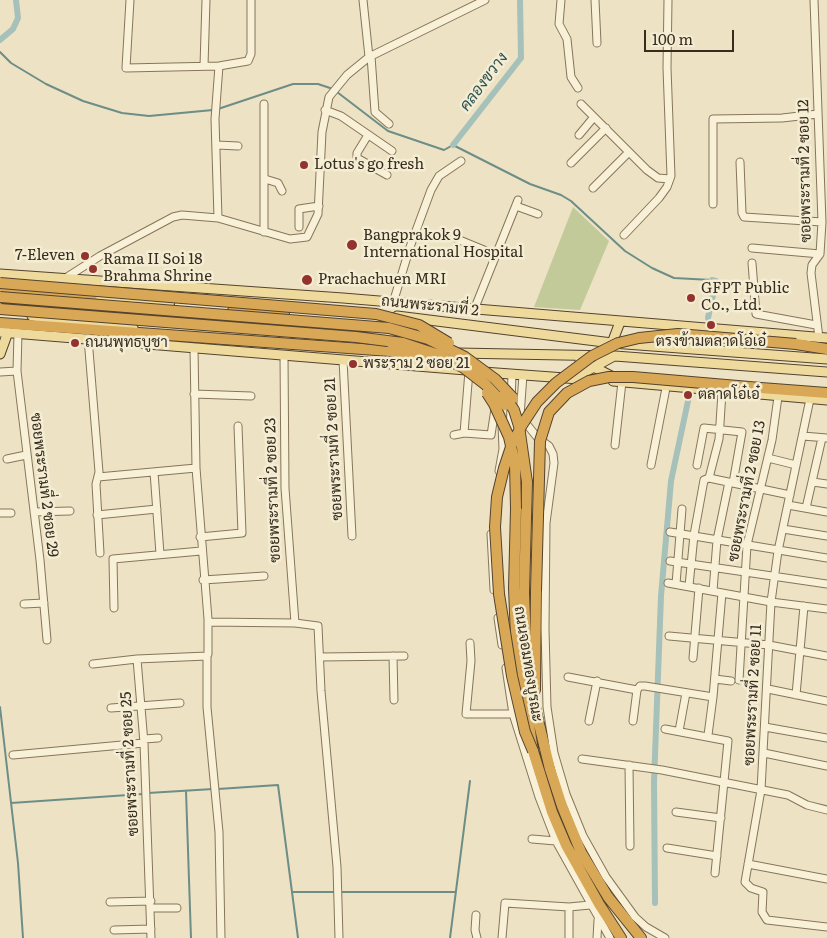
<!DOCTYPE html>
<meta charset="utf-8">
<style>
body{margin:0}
#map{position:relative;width:827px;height:938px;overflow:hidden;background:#ede3c4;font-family:Literata,serif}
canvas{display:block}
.scale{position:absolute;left:644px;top:30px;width:90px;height:22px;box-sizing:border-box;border:2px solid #372c1e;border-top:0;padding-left:6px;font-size:15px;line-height:18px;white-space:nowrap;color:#372c1e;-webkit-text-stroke:4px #f4edd3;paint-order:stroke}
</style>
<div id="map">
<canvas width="827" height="938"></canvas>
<div class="scale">100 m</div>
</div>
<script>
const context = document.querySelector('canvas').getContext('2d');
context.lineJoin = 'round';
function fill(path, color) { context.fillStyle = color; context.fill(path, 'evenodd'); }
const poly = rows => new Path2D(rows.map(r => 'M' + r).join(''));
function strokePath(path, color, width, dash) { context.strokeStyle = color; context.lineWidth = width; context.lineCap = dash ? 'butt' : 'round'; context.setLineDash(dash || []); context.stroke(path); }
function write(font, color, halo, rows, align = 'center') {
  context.font = font + ' Literata,Sarabun,serif'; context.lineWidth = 5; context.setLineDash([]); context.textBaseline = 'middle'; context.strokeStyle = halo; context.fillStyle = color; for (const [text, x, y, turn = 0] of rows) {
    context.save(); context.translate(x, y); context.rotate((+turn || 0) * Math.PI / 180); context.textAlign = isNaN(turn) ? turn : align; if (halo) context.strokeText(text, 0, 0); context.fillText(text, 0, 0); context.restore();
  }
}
fill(poly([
 [573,207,609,241,580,310,534,307]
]), '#c1ca98');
strokePath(poly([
 [0,52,11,63,46,84,83,101,122,113,149,116,213,110],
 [337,92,388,131,444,150,453,145,530,184,561,195,571,201,625,251,652,268,674,278,712,280],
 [218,109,293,84,318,84,333,89],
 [0,707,18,863,23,938],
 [218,789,278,785,298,938],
 [186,791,191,938],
 [148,793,213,789],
 [11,803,143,794],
 [292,892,456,892],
 [450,938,470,781]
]), '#6d8e87', 2);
strokePath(poly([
 [0,40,13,29,18,18,16,0],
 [453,145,521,58,520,0],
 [708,318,716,281,712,280],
 [655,903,654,782,661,596,671,481,688,401]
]), '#a6c0ba', 6);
const minor = poly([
 [130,0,126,68,219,66,248,61,251,54,251,0],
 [363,0,369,57],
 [561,0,559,24,567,39,571,77,578,88],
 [595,0,597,43],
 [814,0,822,222,820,254,812,265,811,273,819,338],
 [371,56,375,112,389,124],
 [204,66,206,0],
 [264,104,264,232],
 [581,104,647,170,658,178,670,179],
 [325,110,341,116,392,151],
 [368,135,357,153,357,158,387,175],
 [579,135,594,117],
 [217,145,238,146],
 [740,162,742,213,744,217,822,222],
 [571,163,606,128],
 [265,179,278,183,282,191],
 [593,188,629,152],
 [713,204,713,119,782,118,818,114],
 [516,206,538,214],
 [218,218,215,119,219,66],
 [299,227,299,209,319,206],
 [624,235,659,198,667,187,671,176,667,68,668,0],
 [457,239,496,255],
 [752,248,820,254],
 [752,263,756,314,816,325],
 [64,279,100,256,173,217,182,215,218,218,290,239,307,237,318,214,322,132,329,97,347,75,369,57,485,0],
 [393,303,410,247,431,190,439,176,461,161],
 [474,310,518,200],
 [18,333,17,371,40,560,47,640],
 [88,338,99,472,96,484,100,553],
 [284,355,285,488,295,623],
 [343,360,352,536],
 [469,371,464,433,491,435,495,409],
 [0,372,17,371],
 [523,375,520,416,537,437,549,446,553,454,554,463,546,523,545,629,547,707,554,753,566,794,583,836,606,877,635,917,646,927,665,938],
 [194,394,251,396],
 [810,399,778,551,771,602,761,790,745,882,751,888,763,892,762,912,767,920,827,927],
 [454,435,464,433],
 [510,436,512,374],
 [803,436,827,438],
 [615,445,622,382],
 [768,458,796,465],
 [7,459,26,455],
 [651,465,666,388],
 [697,465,704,428,742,432,733,483],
 [499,471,503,449,502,425],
 [154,472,160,554],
 [98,477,196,468],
 [709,478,790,495],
 [813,482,827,484],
 [788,505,827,512],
 [806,508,822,438],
 [34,512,70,511],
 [0,513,11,513],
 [97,515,157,509],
 [783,529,827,536],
 [670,532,827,558],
 [491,534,494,590],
 [200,537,242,533,238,426],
 [670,561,827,584],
 [203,580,264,576],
 [668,583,771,602,827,609],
 [676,584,682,509],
 [689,586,694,535,704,480,709,478,719,439,722,392],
 [713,591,717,540,729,482],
 [24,604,44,603],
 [114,608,113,559,201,551],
 [498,618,502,645],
 [208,622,295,623,318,626,321,691,337,867,339,938],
 [669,636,769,645,827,656],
 [470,643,471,661,466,714,513,714],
 [207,656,207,707,219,832,221,938],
 [393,656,394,700],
 [320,657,404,656],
 [693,658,699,588],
 [93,664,137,659],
 [506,668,513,714,539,797,556,841,610,938],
 [568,677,637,690,640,686,645,686,713,697,708,735],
 [715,679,731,681],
 [739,680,747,545,772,440,778,397],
 [768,689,827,701],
 [796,695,804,606],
 [713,697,722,593],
 [111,708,180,703],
 [589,721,597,681],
 [633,721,637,690],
 [765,727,827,738],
 [665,729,728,741,715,873],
 [679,731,686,693],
 [144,739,158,738],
 [764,753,827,766],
 [13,755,144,743],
 [582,759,662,770,788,795,807,805,827,810],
 [629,765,630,846],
 [676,812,721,818],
 [532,839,556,841],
 [667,848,717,856],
 [748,864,827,879],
 [110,902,151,901],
 [569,907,569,938],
 [151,908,177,908],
 [476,915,475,930,477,938],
 [114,930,151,929],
 [151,938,144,743,137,659,207,656,208,654,208,619,196,468,194,348],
 [502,938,505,903,569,907,590,905],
 [597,938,598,920]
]);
const major = poly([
 [0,274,343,298,827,338],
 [85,296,170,302],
 [32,316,133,328],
 [397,316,612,343,827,359],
 [0,332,466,370],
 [612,343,620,322],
 [458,353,615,356,827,372],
 [0,354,8,332],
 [580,360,615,378],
 [483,372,593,380],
 [574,378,614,356],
 [613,381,827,400]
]);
const highway = poly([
 [0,288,92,300],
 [233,311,284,314],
 [0,323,390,351],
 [796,344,827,349],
 [761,388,827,393],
 [527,482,524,593,527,675,550,769,562,806,581,852,608,897,641,938],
 [516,509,514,588,516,638,533,751,552,812,566,845,599,904,621,938],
 [535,690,536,591]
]);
strokePath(minor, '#86755b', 9);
strokePath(major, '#54432f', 11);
strokePath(highway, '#54432f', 12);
strokePath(minor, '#f8f0d7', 7);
strokePath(major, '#efda9d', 9);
strokePath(highway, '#d9a857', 10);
const highwayBridge = poly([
 [0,283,376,314,419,325,449,343],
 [0,297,389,328,428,339,465,357,495,379,513,398],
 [0,309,356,337,403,343,436,354,464,368,486,385,505,405],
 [390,351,429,357],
 [487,393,494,404,509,437,515,464,516,509],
 [504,395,514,410,519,426,527,482],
 [536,591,540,441,549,412,567,393,589,381,609,377,633,377,761,388],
 [533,751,525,732,512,676,499,594,495,527,497,497,504,468,512,444,522,425,537,402,556,383,592,356,618,343,639,338,678,334,796,344]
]);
strokePath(highwayBridge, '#54432f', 12, []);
strokePath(highwayBridge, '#d9a857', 10);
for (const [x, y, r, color] of [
 [304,165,5,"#93332d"],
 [352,245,6,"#93332d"],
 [85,256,5,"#93332d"],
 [93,269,5,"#93332d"],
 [307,280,6,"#93332d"],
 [691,298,5,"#93332d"],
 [711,325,5,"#93332d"],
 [75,343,5,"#93332d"],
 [353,364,5,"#93332d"],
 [688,395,5,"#93332d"]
]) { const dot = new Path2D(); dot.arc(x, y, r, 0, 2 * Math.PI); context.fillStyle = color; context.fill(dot); strokePath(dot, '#f4edd3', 2); }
write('15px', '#372c1e', '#f4edd3', [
 ["Lotus's go fresh",314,165],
 ["Bangprakok 9",363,236],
 ["International Hospital",363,253],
 ["7-Eleven",75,256,"right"],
 ["Rama II Soi 18",103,260],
 ["Brahma Shrine",103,277],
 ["Prachachuen MRI",318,280],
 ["GFPT Public",701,289],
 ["Co., Ltd.",701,306],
 ["ตรงข้ามตลาดโอ๋เอ๋",711,342,"center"],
 ["ถนนพุทธบูชา",85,343],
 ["พระราม 2 ซอย 21",363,364],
 ["ตลาดโอ๋เอ๋",698,395]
], 'left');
write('15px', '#372c1e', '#f4edd3', [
 ["ซอยพระรามที่ 2 ซอย 12",805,171,-91],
 ["ถนนพระรามที่ 2",430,306,6],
 ["ซอยพระรามที่ 2 ซอย 21",334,449,-93],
 ["ซอยพระรามที่ 2 ซอย 29",44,485,83],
 ["ซอยพระรามที่ 2 ซอย 23",273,490,-92],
 ["ซอยพระรามที่ 2 ซอย 13",747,491,-79],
 ["ถนนจอมทองบูรณะ",528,664,81],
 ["ซอยพระรามที่ 2 ซอย 11",753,695,-87],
 ["ซอยพระรามที่ 2 ซอย 25",130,764,-93]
]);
write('italic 16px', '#2e5656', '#f4edd3', [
 ["คลองขวาง",484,82,-53]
]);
</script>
